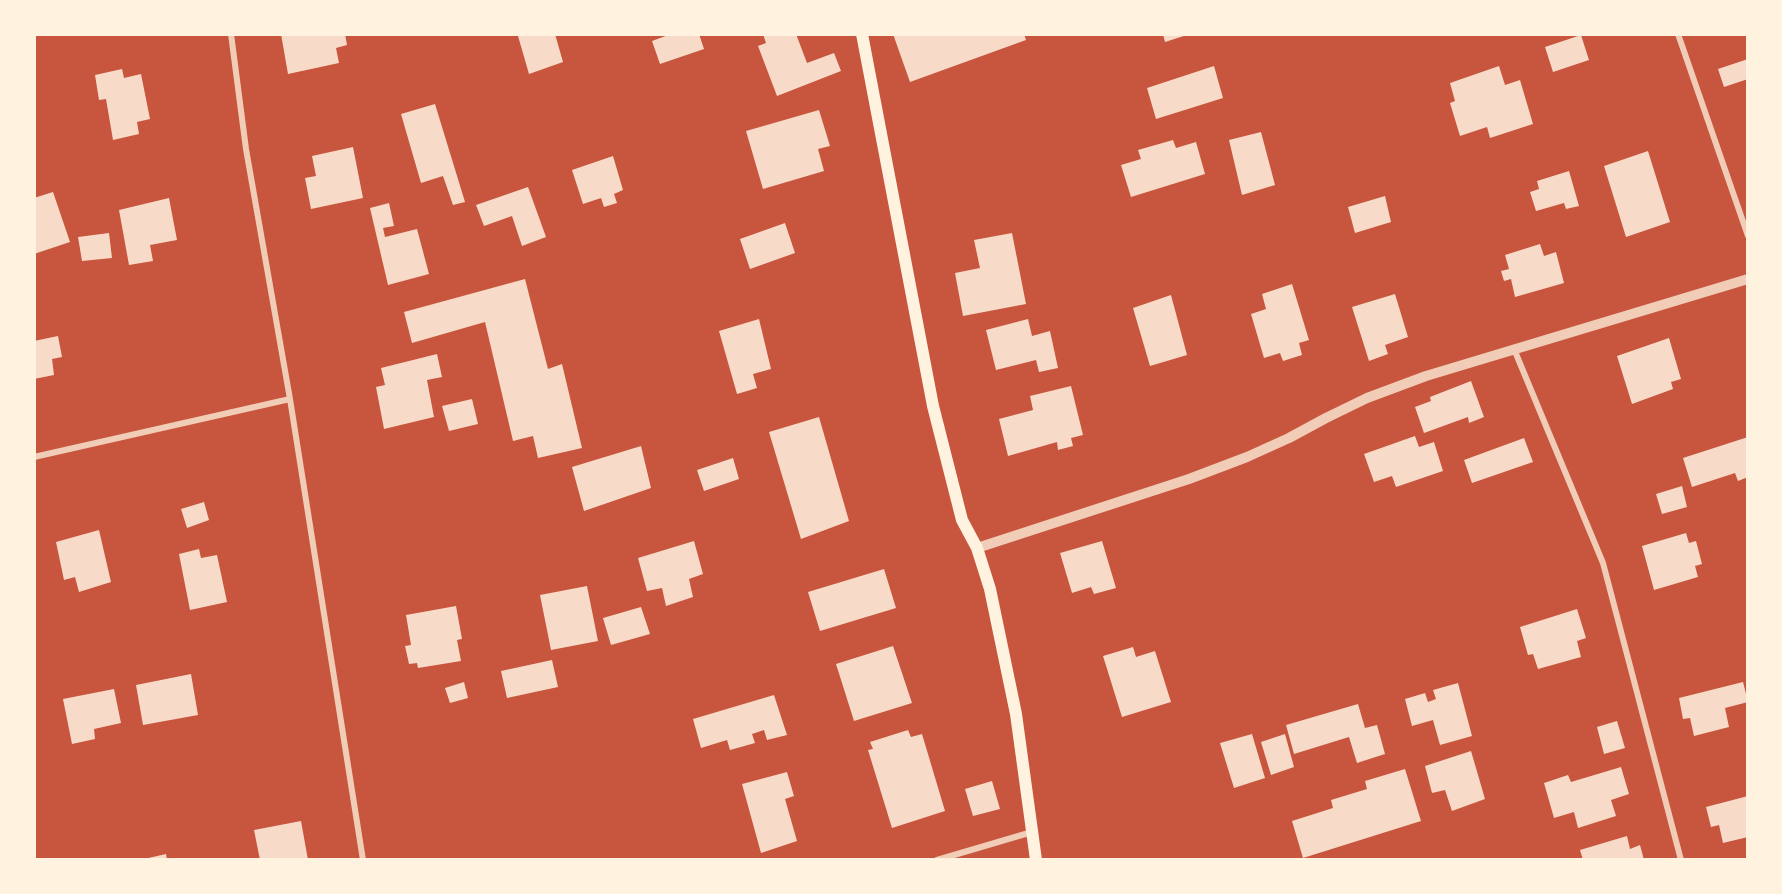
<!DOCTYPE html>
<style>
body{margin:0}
#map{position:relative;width:1782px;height:894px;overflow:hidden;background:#c8553d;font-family:"Playfair Display",serif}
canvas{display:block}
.frame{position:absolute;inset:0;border:36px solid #fff3e0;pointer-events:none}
</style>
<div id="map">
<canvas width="1782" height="894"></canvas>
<div class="frame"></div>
</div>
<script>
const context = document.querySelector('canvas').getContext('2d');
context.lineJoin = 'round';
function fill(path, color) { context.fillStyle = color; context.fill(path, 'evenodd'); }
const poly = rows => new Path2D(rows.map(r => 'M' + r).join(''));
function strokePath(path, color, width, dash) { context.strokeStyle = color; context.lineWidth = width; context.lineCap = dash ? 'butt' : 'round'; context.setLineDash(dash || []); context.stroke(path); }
fill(poly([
 [281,34,345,34,347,45,336,48,339,63,288,74],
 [523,34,555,34,563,62,529,74,518,36],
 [671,34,699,34,704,49,660,64,652,41],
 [763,34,796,34,807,63,834,53,841,71,777,96,758,46,766,43],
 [893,34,1024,34,1026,40,910,82],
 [1163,34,1187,34,1187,35,1165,42],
 [1581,35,1589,60,1553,72,1545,47],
 [1748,59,1748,79,1724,87,1718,69],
 [1214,66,1223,98,1156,119,1147,88],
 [1499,66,1505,85,1520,80,1533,124,1490,138,1487,127,1460,136,1450,103,1455,101,1450,83],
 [122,69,124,78,141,74,150,119,137,122,139,134,113,140,106,99,99,100,95,75],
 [435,104,465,202,453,205,443,176,421,183,401,114],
 [819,110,830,146,818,149,824,171,763,189,746,131],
 [1261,132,1275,185,1242,195,1229,140],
 [1173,140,1176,148,1196,142,1205,174,1131,197,1121,165,1141,159,1138,150],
 [353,147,363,198,311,209,305,178,316,176,312,156],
 [1648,151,1670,222,1626,237,1604,166],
 [613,156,623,190,614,194,617,203,604,207,601,198,583,204,572,170],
 [1569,171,1579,206,1566,209,1564,203,1536,211,1530,192,1539,189,1537,181],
 [528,187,546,237,522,246,512,216,484,226,476,205],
 [53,192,70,242,34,254,34,198],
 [1385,196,1391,222,1355,233,1348,207],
 [169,198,177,240,150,245,153,261,129,265,119,210],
 [389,203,394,226,383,228,385,237,417,229,429,274,388,285,370,208],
 [785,223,795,253,750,269,740,239],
 [109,233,112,258,82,261,78,237],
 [1012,233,1026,304,963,316,955,273,980,268,974,240],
 [1540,244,1544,256,1556,252,1564,283,1515,297,1511,279,1504,281,1501,271,1509,269,1505,255],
 [525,279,548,369,562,364,582,448,538,458,533,436,513,441,485,322,412,343,404,312],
 [1292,284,1309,340,1299,343,1302,355,1283,361,1280,353,1264,358,1251,314,1266,309,1262,294],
 [1395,294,1408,337,1385,345,1388,354,1369,361,1352,307],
 [1171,295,1187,355,1150,366,1133,308],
 [759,319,771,369,753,374,757,388,737,394,719,331],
 [1028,319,1032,336,1050,331,1058,368,1039,372,1036,360,996,370,986,330],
 [58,336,62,357,52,359,54,375,34,379,34,341],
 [1669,338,1681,379,1671,382,1673,389,1632,404,1617,356],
 [437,354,442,377,427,380,434,417,384,429,376,387,385,385,381,368],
 [1471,381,1484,417,1469,423,1468,417,1424,433,1415,407,1431,401,1430,397],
 [1071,386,1083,435,1071,438,1073,446,1058,450,1057,442,1008,456,999,419,1033,410,1030,396],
 [472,399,478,424,449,431,442,406],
 [819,417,849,521,801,539,769,432],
 [1415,436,1419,447,1434,442,1443,471,1396,487,1392,476,1374,482,1364,454],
 [1748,437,1748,477,1738,481,1735,473,1692,487,1683,458],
 [1524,438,1533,462,1472,483,1464,460],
 [641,446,651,488,584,511,572,467],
 [733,458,739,479,704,491,697,470],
 [1682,486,1687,507,1662,514,1656,494],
 [204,502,209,520,187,528,181,509],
 [99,530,111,582,79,592,75,577,64,580,56,542],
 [1686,533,1689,543,1696,541,1702,564,1695,566,1698,577,1654,590,1642,546],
 [694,541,703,574,689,579,693,597,666,606,662,588,647,591,638,558],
 [1102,541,1116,588,1094,594,1091,587,1072,593,1060,553],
 [199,549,201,558,217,555,227,602,190,610,179,554],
 [884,569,896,608,820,631,808,592],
 [587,586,598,641,551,650,540,595],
 [456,606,462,639,457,640,461,661,418,668,417,663,409,664,405,646,411,645,406,615],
 [641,607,650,634,611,645,603,618],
 [1577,609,1586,638,1577,641,1581,657,1538,669,1533,654,1528,655,1520,627],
 [893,646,912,703,854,721,836,664],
 [1133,647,1136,657,1155,651,1171,702,1122,717,1103,656],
 [552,660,558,687,507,698,501,671],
 [191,674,198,715,143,725,136,685],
 [464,682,468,698,450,703,445,688],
 [1743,682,1748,702,1725,708,1729,727,1694,736,1690,718,1683,719,1679,698],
 [1458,683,1472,736,1440,745,1433,720,1412,726,1405,699,1425,693,1428,702,1436,699,1433,690],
 [114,689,121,723,94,729,95,739,72,744,63,699],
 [774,695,787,735,767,740,764,730,752,734,755,743,730,750,727,740,701,748,693,719],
 [1358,704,1365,728,1377,725,1385,754,1357,763,1349,737,1294,754,1286,725],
 [1617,721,1625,748,1604,754,1597,727],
 [908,730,911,737,922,734,945,811,892,828,868,750,873,749,870,742],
 [1252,734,1265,778,1234,788,1220,743],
 [1285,734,1294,767,1271,775,1261,742],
 [1471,751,1485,799,1452,811,1445,790,1432,793,1425,766],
 [1621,767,1629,794,1611,800,1616,816,1578,828,1574,812,1554,818,1544,783,1568,775,1571,782],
 [1405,769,1421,821,1303,858,1292,821,1333,808,1331,800,1367,789,1365,781],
 [787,772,794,796,785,799,797,841,761,853,742,784],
 [992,781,1000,809,973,816,965,789],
 [1748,796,1748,837,1723,843,1719,825,1711,827,1706,807],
 [301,821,308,860,260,860,254,830],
 [1627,836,1630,849,1640,845,1644,860,1583,860,1580,850],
 [166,854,167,860,144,860,144,859]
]), '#f7dbc8');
strokePath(poly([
 [231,34,246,149,290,399,363,860],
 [1678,34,1748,236],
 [1514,349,1603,563,1681,860],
 [34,457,290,399],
 [937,860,1032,832]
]), '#f1ccb7', 6);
strokePath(poly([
 [977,548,1189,479,1247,457,1289,438,1326,418,1367,398,1426,376,1748,279]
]), '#f1ccb7', 10);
strokePath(poly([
 [862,34,933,406,962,520,977,548,990,589,1016,714,1036,860]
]), '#fff3e0', 12);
</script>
